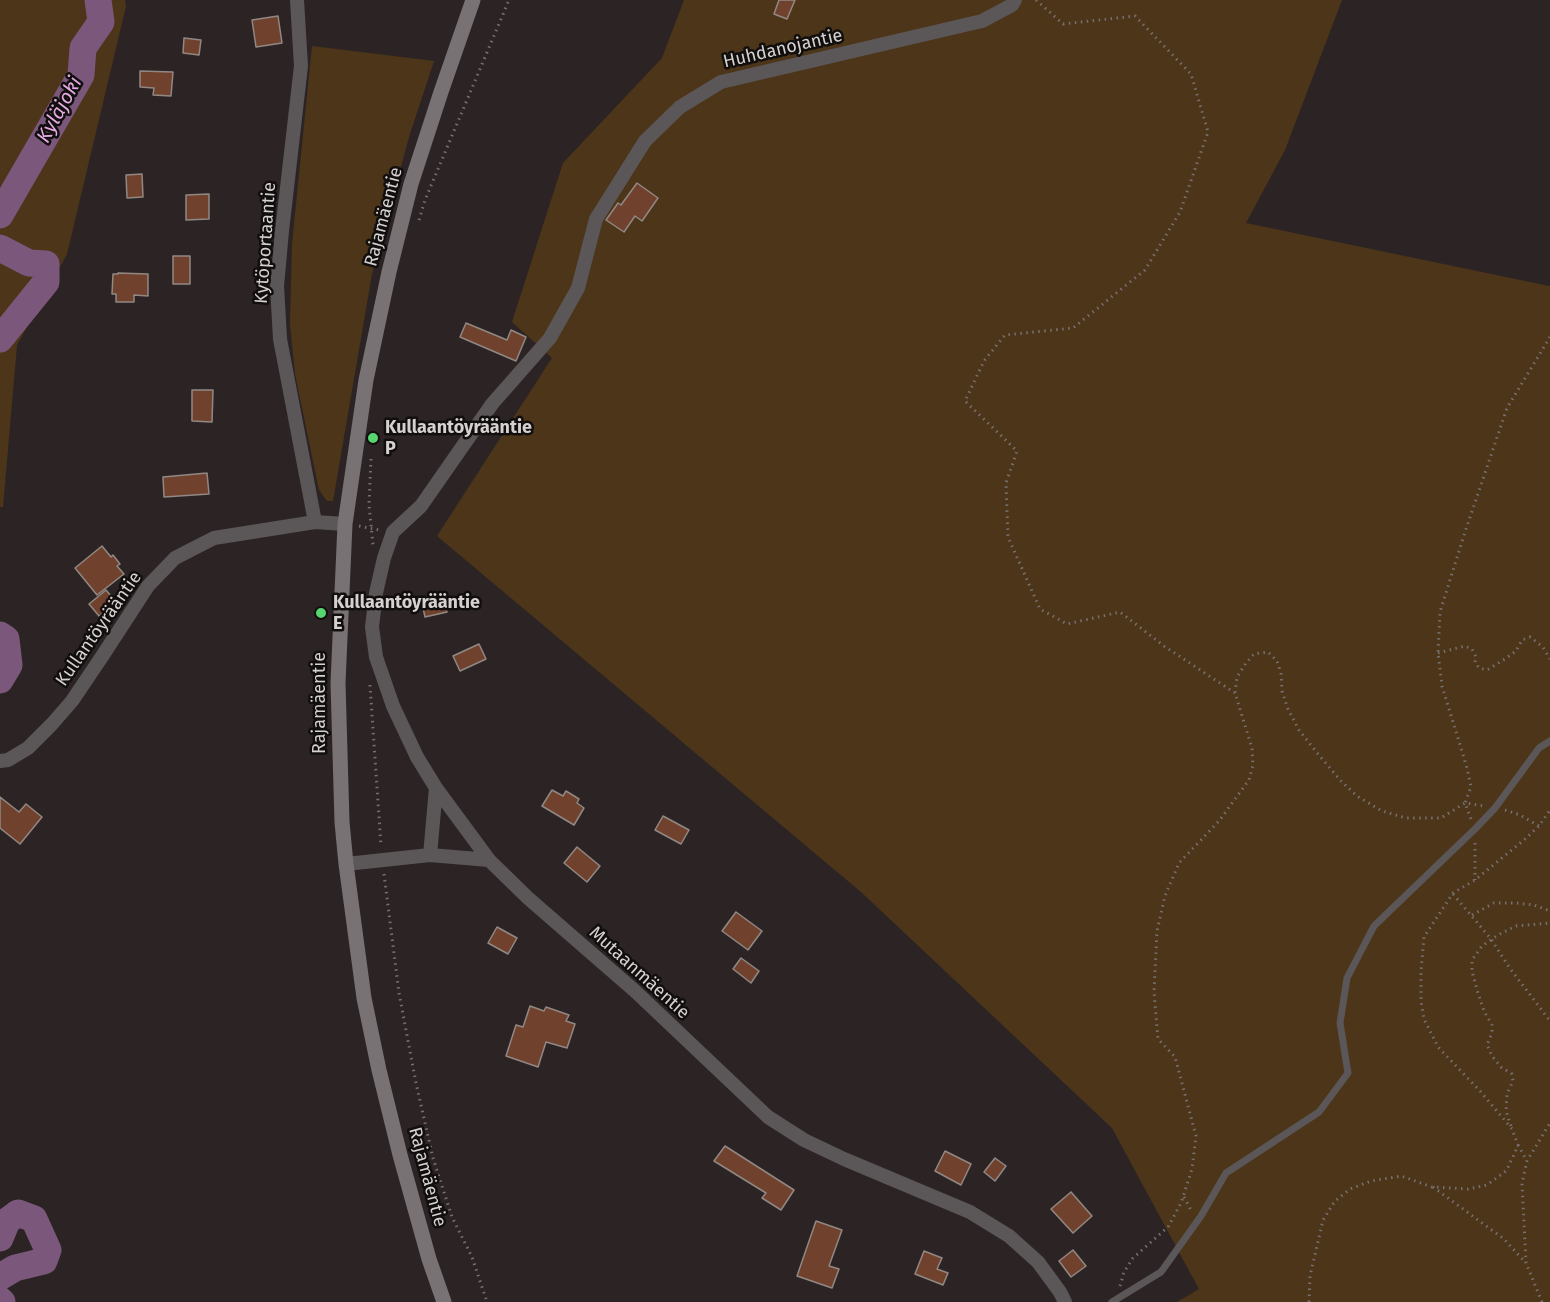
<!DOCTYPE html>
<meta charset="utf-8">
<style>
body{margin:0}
canvas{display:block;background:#2c2424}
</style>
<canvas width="1550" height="1302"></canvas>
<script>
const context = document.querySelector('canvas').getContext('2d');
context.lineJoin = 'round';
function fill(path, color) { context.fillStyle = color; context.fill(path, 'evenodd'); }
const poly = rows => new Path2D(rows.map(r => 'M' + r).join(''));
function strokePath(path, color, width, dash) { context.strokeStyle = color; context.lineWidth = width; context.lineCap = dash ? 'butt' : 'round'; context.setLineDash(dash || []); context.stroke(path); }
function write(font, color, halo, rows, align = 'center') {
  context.font = font + ' "Fira Sans",sans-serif'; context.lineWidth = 5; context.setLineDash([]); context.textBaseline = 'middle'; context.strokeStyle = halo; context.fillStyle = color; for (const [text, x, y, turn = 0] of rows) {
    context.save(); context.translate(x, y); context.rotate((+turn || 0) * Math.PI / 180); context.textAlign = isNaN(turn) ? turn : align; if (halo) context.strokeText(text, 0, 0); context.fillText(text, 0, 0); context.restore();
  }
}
fill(poly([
 [0,0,125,0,126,6,67,254,17,345,3,507,0,507],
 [684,0,1342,0,1285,150,1246,223,1549,286,1550,285,1550,1302,1177,1302,1199,1289,1112,1128,861,892,437,536,552,358,512,322,563,163,662,58],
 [312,46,434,61,409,137,372,274,333,501,327,501,319,490,295,374,290,323,292,244]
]), '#4c3518');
strokePath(poly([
 [0,215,81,75,83,48,101,22,98,0],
 [0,248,29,263,46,264,46,282,0,339],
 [0,635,6,639,9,665,0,680],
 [0,1238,7,1221,18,1213,34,1219,48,1250,44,1261,15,1268,0,1277],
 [0,1300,2,1302]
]), '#7b577b', 27);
const building = poly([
 [779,0,795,0,787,19,774,14,779,0],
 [278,16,282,43,256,47,252,20,278,16],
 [184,38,201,40,199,55,183,53,184,38],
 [140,71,173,72,171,96,153,95,154,88,140,87,140,71],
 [142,174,143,197,127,198,126,175,142,174],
 [637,183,658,198,642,221,635,216,624,232,606,220,618,203,621,205,637,183],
 [209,194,209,219,186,220,186,195,209,194],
 [173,256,190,256,190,284,173,284,173,256],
 [118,273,148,274,148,296,134,295,134,302,116,302,116,294,112,294,113,274,118,274,118,273],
 [466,323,507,340,511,330,526,337,516,361,460,337,466,323],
 [192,390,213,390,212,422,192,421,192,390],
 [207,473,209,494,164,497,163,477,207,473],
 [102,546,111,557,113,555,120,564,117,566,124,574,97,595,75,568,102,546],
 [106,590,116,602,99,616,89,604,106,590],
 [443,599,447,612,425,617,422,603,443,599],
 [479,644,486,659,460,671,453,656,479,644],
 [552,790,563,796,566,791,579,799,577,803,584,808,574,825,542,806,552,790],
 [0,797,19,812,26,804,42,817,20,844,0,828,0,797],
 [663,816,689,830,681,844,655,830,663,816],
 [577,847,600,866,587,882,564,863,577,847],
 [736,912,762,931,748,950,722,931,736,912],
 [497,927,517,938,508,954,488,943,497,927],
 [741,958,759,971,751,983,733,969,741,958],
 [530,1006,544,1011,546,1007,569,1015,566,1021,575,1024,567,1048,546,1042,538,1067,506,1056,516,1025,523,1027,530,1006],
 [725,1146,794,1190,781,1210,762,1198,766,1193,714,1161,725,1146],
 [945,1151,971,1164,961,1185,935,1171,945,1151],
 [995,1158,1006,1166,995,1181,984,1172,995,1158],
 [1071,1192,1092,1216,1073,1233,1051,1209,1071,1192],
 [816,1221,842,1230,829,1266,839,1269,832,1288,797,1276,816,1221],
 [1073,1250,1086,1266,1071,1277,1059,1261,1073,1250],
 [924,1251,942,1258,937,1269,948,1273,943,1285,915,1274,924,1251]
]);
fill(building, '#70422e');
strokePath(building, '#918884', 1.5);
strokePath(poly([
 [1036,0,1063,24,1135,16,1191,74,1208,132,1180,212,1145,270,1073,328,1005,335,984,361,965,401,1017,451,1006,483,1008,537,1040,609,1067,624,1120,612,1164,646,1235,693],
 [419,220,425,200,509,0],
 [371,459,369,505,373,545],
 [359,526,379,530],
 [1438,653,1465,646,1472,649,1476,657,1475,662,1479,668,1487,670,1505,659,1516,651,1522,640,1530,637,1543,647,1550,659],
 [370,685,381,846],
 [1505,810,1520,815,1539,826],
 [1471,819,1465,803,1471,787,1467,768,1442,686,1438,653,1440,612,1465,532,1507,408,1550,337],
 [1475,843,1475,880],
 [384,874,399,993,416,1083,433,1158,452,1217,472,1257,487,1302],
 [1453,894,1491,939,1509,967,1550,1021],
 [1472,915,1494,903,1516,903,1534,905,1550,911],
 [1511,1126,1506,1111,1507,1094,1513,1081,1512,1074,1501,1067,1492,1056,1487,1045,1492,1033,1492,1025,1484,1011,1477,990,1472,971,1472,960,1482,946,1498,935,1516,926,1550,923],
 [1518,1145,1527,1161],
 [1433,1187,1504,1239,1525,1262],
 [1184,1197,1192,1212],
 [1120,1286,1124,1272,1133,1258,1168,1227,1181,1203,1192,1169,1196,1136,1175,1057,1158,1039,1154,992,1157,931,1165,896,1179,863,1219,821,1249,780,1253,765,1252,748,1235,693,1237,677,1246,663,1254,654,1268,652,1277,661,1281,673,1282,691,1288,709,1299,730,1318,754,1341,781,1357,796,1382,811,1406,818,1441,818,1465,803,1484,806],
 [1309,1302,1310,1276,1323,1220,1335,1201,1350,1189,1371,1181,1401,1176,1432,1187,1468,1189,1487,1185,1506,1171,1513,1157,1518,1145,1512,1129,1480,1091,1438,1047,1424,1019,1421,1002,1421,971,1424,937,1453,893,1475,880,1524,840,1539,826,1550,810],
 [1542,1302,1526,1263,1522,1183,1527,1161,1550,1123]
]), '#777070', 3, [1.5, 4.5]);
strokePath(poly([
 [1112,1302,1161,1272,1201,1216,1226,1173,1319,1112,1348,1073,1340,1023,1347,978,1374,926,1475,829,1495,808,1539,748,1550,741]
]), '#5b5758', 7);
strokePath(poly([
 [297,0,301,66,282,231,277,286,280,339,315,522],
 [1015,0,1012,5,982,21,721,82,680,107,645,141,596,219,578,288,550,338,492,404,421,506,393,532,384,558,376,593,372,627,376,657,393,706,417,757,436,788,489,860,528,898,635,991,768,1117,804,1140,844,1159,970,1212,1009,1236,1038,1262,1060,1292,1065,1302],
 [0,761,8,760,28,748,52,724,72,701,103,655,148,586,175,558,214,538,315,522,345,524],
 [430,855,436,788],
 [346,864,430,855,489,860]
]), '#5b5758', 14);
strokePath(poly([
 [444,1302,429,1259,400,1155,379,1070,364,998,346,864,342,822,338,683,345,524,366,380,389,272,411,184,441,92,473,0]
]), '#787274', 15);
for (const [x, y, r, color] of [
 [373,438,6,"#57d570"],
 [321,613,6,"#57d570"]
]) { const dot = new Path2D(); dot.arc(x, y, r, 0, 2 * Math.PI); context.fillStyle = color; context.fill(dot); strokePath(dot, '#110e0e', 2); }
write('18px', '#d6d1d0', '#110e0e', [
 ["Huhdanojantie",783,49,-13],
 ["Rajamäentie",384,217,-75],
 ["Kytöportaantie",266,243,-86],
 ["Kullantöyrääntie",99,629,-55],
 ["Rajamäentie",320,703,-90],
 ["Mutaanmäentie",639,973,42],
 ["Rajamäentie",427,1177,75]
]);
write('bold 18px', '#d6d1d0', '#110e0e', [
 ["Kullaantöyrääntie",385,428],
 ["P",385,449],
 ["Kullaantöyrääntie",333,603],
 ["E",333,624]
], 'left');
write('italic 20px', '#e4aae3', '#110e0e', [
 ["Kyläjoki",60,110,-61]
]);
</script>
